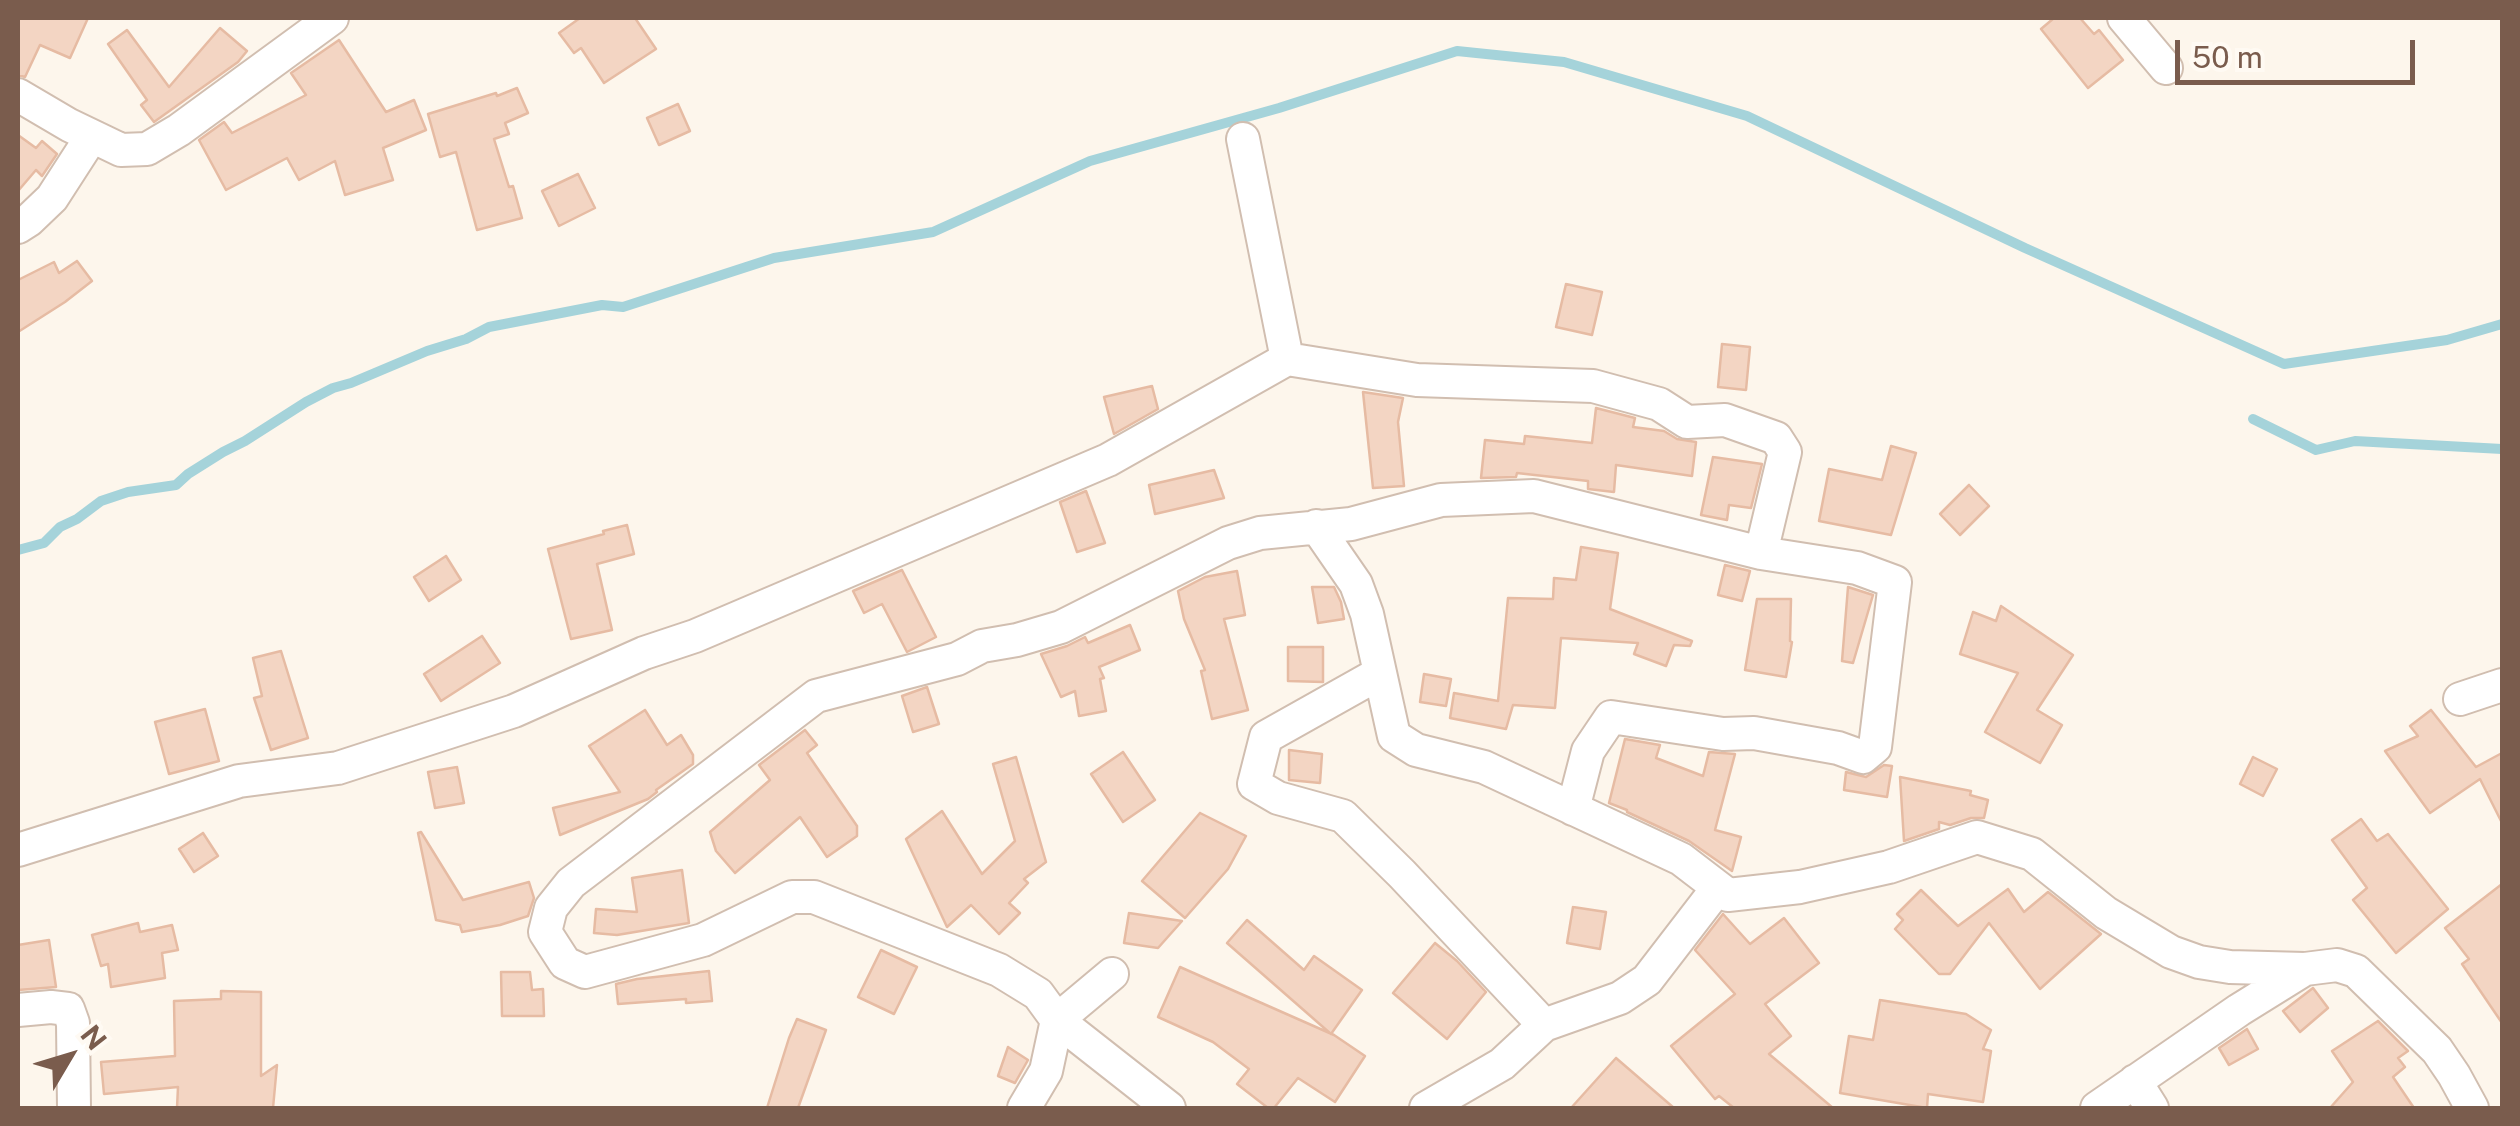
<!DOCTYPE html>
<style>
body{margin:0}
#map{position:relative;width:2520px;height:1126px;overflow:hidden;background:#fdf6ec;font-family:"Public Sans",sans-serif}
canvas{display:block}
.frame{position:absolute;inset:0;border:20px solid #7a5c4d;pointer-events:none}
.north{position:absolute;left:20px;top:1006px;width:100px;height:100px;-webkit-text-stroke:8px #fffaf3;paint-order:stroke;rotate:52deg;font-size:28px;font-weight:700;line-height:40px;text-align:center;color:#7a5c4d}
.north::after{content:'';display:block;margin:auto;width:35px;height:45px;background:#7a5c4d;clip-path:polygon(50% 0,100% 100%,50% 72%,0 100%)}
.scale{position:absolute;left:2175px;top:40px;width:240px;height:45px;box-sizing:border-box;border:5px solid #7a5c4d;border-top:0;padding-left:12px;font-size:30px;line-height:35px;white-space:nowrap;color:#7a5c4d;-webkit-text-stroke:8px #fffaf3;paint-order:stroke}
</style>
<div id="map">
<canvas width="2520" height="1126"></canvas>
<div class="frame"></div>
<div class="north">N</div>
<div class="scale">50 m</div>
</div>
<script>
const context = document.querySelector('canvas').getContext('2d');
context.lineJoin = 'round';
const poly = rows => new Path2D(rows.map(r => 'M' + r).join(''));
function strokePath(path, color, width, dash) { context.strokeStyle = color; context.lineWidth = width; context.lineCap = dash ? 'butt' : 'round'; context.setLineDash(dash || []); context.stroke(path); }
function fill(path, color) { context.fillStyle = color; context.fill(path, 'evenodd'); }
strokePath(poly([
 [2253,419,2316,450,2355,441,2502,449],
 [18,550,44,543,60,527,77,519,101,501,128,492,176,485,188,474,223,452,245,441,306,402,333,388,351,383,427,351,466,339,489,327,602,305,623,307,774,258,933,232,1090,161,1279,108,1457,51,1564,62,1747,116,2025,248,2284,364,2447,340,2502,324]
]), '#a5d3da', 10);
const building = poly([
 [18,18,88,18,70,58,40,45,25,77,18,75,18,18],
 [580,18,635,18,656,49,604,83,581,48,574,53,559,33,580,18],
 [2054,18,2080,18,2094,34,2099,30,2123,60,2088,88,2041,29,2054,18],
 [220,28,247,51,238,62,154,122,141,105,147,100,108,44,127,30,169,87,220,28],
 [339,40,386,112,414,100,426,130,383,148,393,180,345,195,335,161,299,180,287,158,226,190,199,140,224,122,232,133,306,95,291,73,339,40],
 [517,88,528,113,505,123,509,134,494,139,509,187,513,186,522,218,477,230,456,152,440,157,428,114,496,93,497,96,517,88],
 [678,104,690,131,659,145,647,118,678,104],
 [18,135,36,148,42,141,57,154,42,176,36,170,18,191,18,135],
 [578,174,595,208,559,226,542,191,578,174],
 [77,261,92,281,65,302,18,332,18,280,54,262,59,273,77,261],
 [1566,284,1602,292,1592,335,1556,327,1566,284],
 [1722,344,1750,347,1746,390,1718,387,1722,344],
 [1152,386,1158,409,1114,434,1104,397,1152,386],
 [1363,392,1403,398,1398,422,1404,486,1373,488,1363,392],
 [1596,408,1635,418,1633,427,1664,431,1677,439,1696,442,1692,476,1616,465,1614,492,1588,489,1588,481,1517,473,1516,477,1481,478,1485,440,1524,444,1525,436,1592,443,1596,408],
 [1891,446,1916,453,1891,535,1819,521,1829,469,1882,480,1891,446],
 [1713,457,1762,464,1751,508,1729,505,1727,520,1701,515,1713,457],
 [1214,470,1224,498,1155,514,1149,485,1214,470],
 [1969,485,1989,506,1960,535,1940,514,1969,485],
 [1086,491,1105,543,1077,552,1060,502,1086,491],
 [627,525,634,554,597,564,612,630,571,639,548,549,604,534,603,531,627,525],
 [1581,547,1618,553,1610,609,1692,641,1690,646,1674,645,1666,666,1634,654,1638,643,1561,638,1555,708,1513,705,1506,729,1450,718,1454,693,1498,701,1508,598,1553,599,1554,578,1576,580,1581,547],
 [446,556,461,580,429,601,414,577,446,556],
 [1725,565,1750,571,1742,601,1718,595,1725,565],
 [902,570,936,637,907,652,882,604,864,613,853,591,902,570],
 [1237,571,1245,615,1224,619,1248,710,1212,719,1201,671,1205,670,1184,619,1178,591,1205,577,1237,571],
 [1312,587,1334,587,1341,602,1344,619,1318,623,1312,587],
 [1848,587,1873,595,1853,663,1842,661,1848,587],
 [1757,599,1791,599,1790,641,1792,642,1786,677,1745,670,1757,599],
 [2001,606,2073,655,2037,710,2062,725,2040,763,1985,732,2018,673,1960,654,1973,612,1996,621,2001,606],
 [1130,625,1140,650,1099,667,1104,678,1100,679,1106,711,1079,716,1075,691,1061,697,1041,654,1067,646,1085,637,1088,643,1130,625],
 [482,636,500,663,441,701,424,674,482,636],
 [1288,647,1323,647,1323,682,1288,681,1288,647],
 [281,651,308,738,271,750,254,698,262,696,253,658,281,651],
 [1424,674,1451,679,1446,706,1420,702,1424,674],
 [927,687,939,724,913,732,902,696,927,687],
 [205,709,219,761,169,774,155,722,205,709],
 [645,710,667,745,681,735,693,755,693,764,656,790,657,792,648,799,560,835,553,808,620,792,589,746,645,710],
 [2431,710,2476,767,2502,753,2502,823,2480,779,2430,813,2385,751,2418,736,2410,726,2431,710],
 [805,730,817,745,807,753,857,826,857,836,827,857,800,817,735,873,716,851,710,832,770,780,759,765,805,730],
 [1625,739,1660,745,1656,758,1703,776,1709,752,1735,754,1715,830,1741,837,1732,871,1689,841,1627,812,1627,810,1609,803,1625,739],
 [1289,750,1322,754,1320,783,1289,780,1289,750],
 [1123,752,1155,800,1123,822,1091,774,1123,752],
 [1016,757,1046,862,1024,879,1028,883,1009,903,1020,913,999,934,971,905,947,927,906,839,942,811,982,874,1015,841,993,764,1016,757],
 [2253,757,2277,769,2263,796,2240,784,2253,757],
 [1884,765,1892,766,1887,797,1844,790,1846,772,1866,777,1884,765],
 [457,767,464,803,435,808,428,772,457,767],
 [1900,777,1971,791,1970,795,1988,800,1984,818,1971,818,1950,825,1939,822,1939,829,1904,841,1900,777],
 [1200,813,1246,836,1228,869,1185,918,1142,881,1200,813],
 [2361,819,2377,841,2388,834,2448,909,2396,953,2353,900,2367,888,2332,840,2361,819],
 [421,832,463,900,529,882,534,898,528,916,500,925,462,932,460,925,436,920,418,833,421,832],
 [203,833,218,856,194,872,179,849,203,833],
 [682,870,689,923,617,935,594,933,596,909,637,912,632,878,682,870],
 [2502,884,2502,1023,2462,964,2469,959,2445,928,2502,884],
 [2008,889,2024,912,2048,892,2101,934,2040,989,1989,923,1950,974,1939,974,1895,929,1903,920,1897,914,1921,890,1958,926,2008,889],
 [1573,907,1606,912,1600,949,1567,943,1573,907],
 [1129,913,1182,921,1158,948,1124,943,1129,913],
 [1723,914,1750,944,1784,918,1819,963,1765,1004,1791,1036,1769,1054,1833,1108,1734,1108,1719,1096,1715,1099,1671,1046,1735,994,1695,950,1723,914],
 [1247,920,1304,970,1314,956,1362,990,1331,1034,1227,943,1247,920],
 [138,923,140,932,172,925,178,950,162,953,165,978,111,987,108,964,101,966,92,935,138,923],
 [49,940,56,987,18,990,18,945,49,940],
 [1435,943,1457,961,1486,992,1447,1039,1393,993,1435,943],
 [881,950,917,967,894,1014,858,997,881,950],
 [1180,967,1334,1035,1365,1056,1335,1102,1298,1078,1274,1108,1268,1108,1237,1084,1249,1069,1213,1042,1158,1017,1180,967],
 [709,971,712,1001,686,1003,686,999,618,1004,616,984,637,979,709,971],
 [501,972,530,972,532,990,543,989,544,1016,502,1016,501,972],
 [2313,988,2328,1008,2300,1032,2283,1011,2313,988],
 [221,991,261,992,261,1076,277,1065,273,1108,177,1108,178,1087,104,1094,101,1062,175,1056,174,1001,221,999,221,991],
 [1880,1000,1966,1014,1991,1030,1983,1049,1991,1051,1983,1102,1928,1094,1927,1108,1840,1093,1849,1036,1873,1040,1880,1000],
 [797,1019,826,1030,798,1108,767,1108,789,1038,797,1019],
 [2378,1021,2408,1051,2398,1058,2405,1067,2393,1077,2414,1108,2330,1108,2353,1082,2332,1051,2378,1021],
 [2247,1029,2258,1049,2229,1065,2219,1048,2247,1029],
 [1008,1047,1028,1060,1015,1083,998,1076,1008,1047],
 [1616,1058,1674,1108,1571,1108,1616,1058]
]);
fill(building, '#f3d5c3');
strokePath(building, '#e6bba3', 2.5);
const minor = poly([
 [2124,18,2166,68],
 [18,95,69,125,121,150,147,149,179,130,332,18],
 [1243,139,1287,359],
 [18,227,29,220,52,198,92,136],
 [1316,526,1356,584,1367,614,1394,736,1416,750,1484,767,1681,859,1728,895,1800,887,1889,867,1977,837,2032,854,2106,913,2171,952,2199,962,2230,967,2305,969,2337,965,2356,971,2437,1050,2454,1075,2472,1108],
 [1380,673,1266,737,1254,784,1278,798,1343,816,1402,874,1544,1025],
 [2460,699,2502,685],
 [18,850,239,781,338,768,514,711,644,653,695,636,1108,460,1287,359,1417,380,1593,386,1659,404,1687,422,1725,420,1776,438,1785,452,1761,553],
 [18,1010,51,1007,68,1009,73,1023,74,1108],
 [2135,1081,2152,1108],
 [1024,1108,1046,1071,1057,1020,1112,974],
 [1169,1108,1057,1020,1038,994,999,970,814,897,792,897,703,940,585,972,565,963,545,932,551,908,571,883,816,696,957,659,982,646,1017,640,1061,627,1228,543,1260,533,1351,524,1441,500,1534,496,1761,553,1857,568,1895,582,1875,747,1863,757,1838,748,1754,733,1723,734,1611,717,1588,751,1573,809],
 [1426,1108,1502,1064,1544,1025,1620,998,1647,980,1717,889],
 [2097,1108,2239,1010,2305,969]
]);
strokePath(minor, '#d1beb0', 36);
strokePath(minor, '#fff', 32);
</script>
